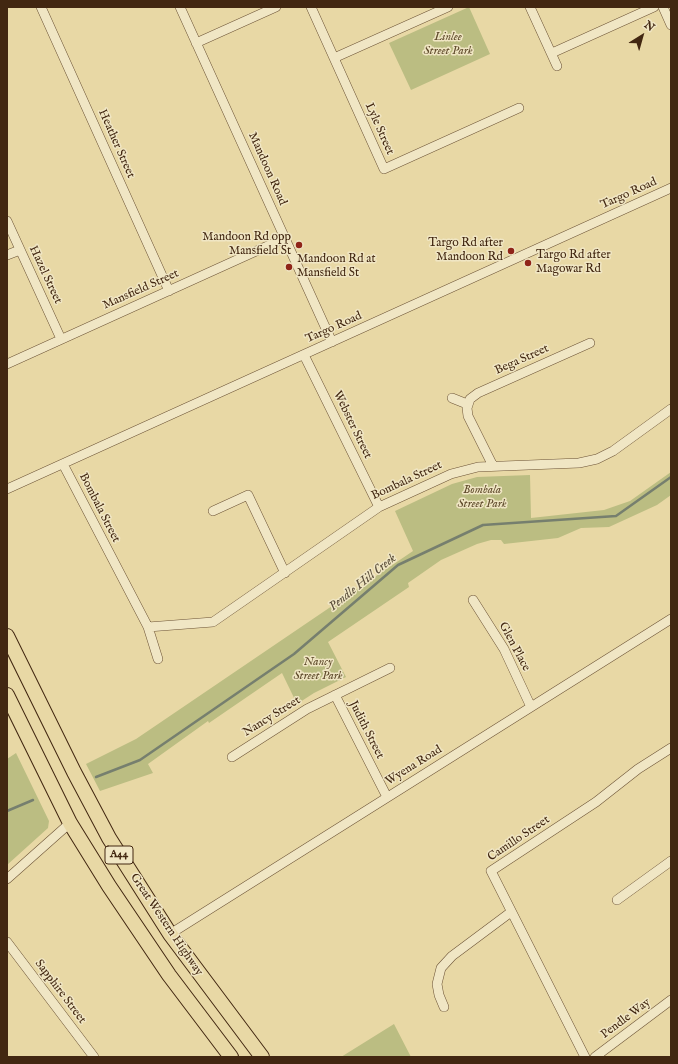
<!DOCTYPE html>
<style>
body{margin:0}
#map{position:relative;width:678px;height:1064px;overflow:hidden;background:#e8d8a5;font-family:"IM FELL English",serif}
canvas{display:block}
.frame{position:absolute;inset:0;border:8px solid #422711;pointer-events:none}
.north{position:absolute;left:622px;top:16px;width:40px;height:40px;-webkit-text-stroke:3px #f0e6c4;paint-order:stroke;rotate:37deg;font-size:11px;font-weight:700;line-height:16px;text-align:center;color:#422711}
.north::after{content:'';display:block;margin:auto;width:14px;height:18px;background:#422711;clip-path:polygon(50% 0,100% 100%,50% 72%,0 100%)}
</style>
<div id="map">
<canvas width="678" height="1064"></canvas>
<div class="frame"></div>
<div class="north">N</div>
</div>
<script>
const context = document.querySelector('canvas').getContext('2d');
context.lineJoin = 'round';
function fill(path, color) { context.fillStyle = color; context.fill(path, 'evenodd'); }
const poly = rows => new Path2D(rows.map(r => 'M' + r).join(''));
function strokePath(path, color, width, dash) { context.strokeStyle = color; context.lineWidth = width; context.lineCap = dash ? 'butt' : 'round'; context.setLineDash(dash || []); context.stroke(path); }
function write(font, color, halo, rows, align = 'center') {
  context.font = font + ' "IM FELL English",serif'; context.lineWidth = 3; context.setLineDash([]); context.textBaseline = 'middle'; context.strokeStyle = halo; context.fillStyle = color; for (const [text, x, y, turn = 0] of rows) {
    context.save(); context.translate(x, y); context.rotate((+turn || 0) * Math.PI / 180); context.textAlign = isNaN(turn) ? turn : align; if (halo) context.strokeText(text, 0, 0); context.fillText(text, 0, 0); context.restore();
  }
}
fill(poly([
 [469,7,490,54,411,90,389,43],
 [671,472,671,495,657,505,609,527,581,528,558,538,504,544,501,540,491,540,477,544,441,560,408,583,409,587,328,642,346,677,314,693,297,704,282,673,209,723,208,721,148,764,153,773,100,791,86,764,136,739,413,551,395,511,452,484,477,477,530,475,531,518,604,510,630,501],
 [16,753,49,821,48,828,7,865,7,759],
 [394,1024,411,1057,341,1057]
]), '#bbbd82');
strokePath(poly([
 [96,777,140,760,294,654,398,565,483,525,616,516,671,477],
 [7,811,33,800]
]), '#767f6e', 2.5);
const minor = poly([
 [41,7,169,291],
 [180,7,332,342],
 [311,7,384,169,519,108],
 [530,7,557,66],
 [663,7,671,25],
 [196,43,276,7],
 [552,53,654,7],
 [334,58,448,7],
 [7,221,61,339],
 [7,255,20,250],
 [304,355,379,507],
 [7,364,285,238],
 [452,398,467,404],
 [63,464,148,627,158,659],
 [493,466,468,416,467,408,470,399,478,393,590,343],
 [7,489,671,188],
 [213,511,248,495,285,573],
 [473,600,504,649,531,707],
 [148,627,213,622,379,507,451,474,478,467,579,463,597,459,613,451,671,409],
 [335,695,387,797],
 [232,757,307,709,390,668],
 [7,879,70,823],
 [617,900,671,861],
 [170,934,671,619],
 [7,942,94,1057],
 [444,1007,439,995,437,984,441,968,452,956,511,912],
 [585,1057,491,871,596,802,638,769,671,748],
 [595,1057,671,1000]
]);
const highway = poly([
 [7,636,74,772,109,838,170,934,262,1057],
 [7,695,70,823,109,886,169,975,231,1057]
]);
strokePath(minor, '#6c5336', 10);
strokePath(highway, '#422711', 16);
strokePath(minor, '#f0e6c4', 9);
strokePath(highway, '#e8d8a5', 14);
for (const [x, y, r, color] of [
 [299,245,4,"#8f2418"],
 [511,251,4,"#8f2418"],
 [528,263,4,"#8f2418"],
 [289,267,4,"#8f2418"]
]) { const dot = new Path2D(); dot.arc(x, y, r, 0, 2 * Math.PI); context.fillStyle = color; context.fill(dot); strokePath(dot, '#f0e6c4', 1.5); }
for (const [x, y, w] of [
 [119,855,28]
]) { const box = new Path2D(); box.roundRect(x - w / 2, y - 9, w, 18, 3); context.fillStyle = '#f0e6c4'; context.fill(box); strokePath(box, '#422711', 1); }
write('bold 11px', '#422711', null, [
 ["A44",119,855]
]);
write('italic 12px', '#604c2d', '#f0e6c4', [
 ["Linlee",448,38],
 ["Street Park",448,52],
 ["Bombala",482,491],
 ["Street Park",482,505],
 ["Nancy",318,663],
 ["Street Park",318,677]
]);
write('12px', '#422711', '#f0e6c4', [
 ["Lyle Street",379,129,66],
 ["Heather Street",116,144,66],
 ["Mandoon Road",267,169,66],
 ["Targo Road",629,194,-24],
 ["Hazel Street",45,275,65],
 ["Mansfield Street",141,290,-24],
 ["Targo Road",334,328,-24],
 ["Bega Street",522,360,-24],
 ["Webster Street",352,425,64],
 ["Bombala Street",407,481,-25],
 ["Bombala Street",99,508,63],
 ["Glen Place",514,647,62],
 ["Nancy Street",272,717,-32],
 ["Judith Street",366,730,63],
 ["Wyena Road",414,766,-32],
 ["Camillo Street",519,839,-34],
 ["Great Western Highway",166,925,56],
 ["Sapphire Street",60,992,53],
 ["Pendle Way",626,1019,-37]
]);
write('12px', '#422711', '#f0e6c4', [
 ["Mandoon Rd opp",291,238],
 ["Mansfield St",291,252],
 ["Targo Rd after",503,244],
 ["Mandoon Rd",503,258],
 ["Targo Rd after",536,256,"left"],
 ["Magowar Rd",536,270,"left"],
 ["Mandoon Rd at",297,260,"left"],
 ["Mansfield St",297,274,"left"]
], 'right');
write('italic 13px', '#584c38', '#f0e6c4', [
 ["Pendle Hill Creek",363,583,-39]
]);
</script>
